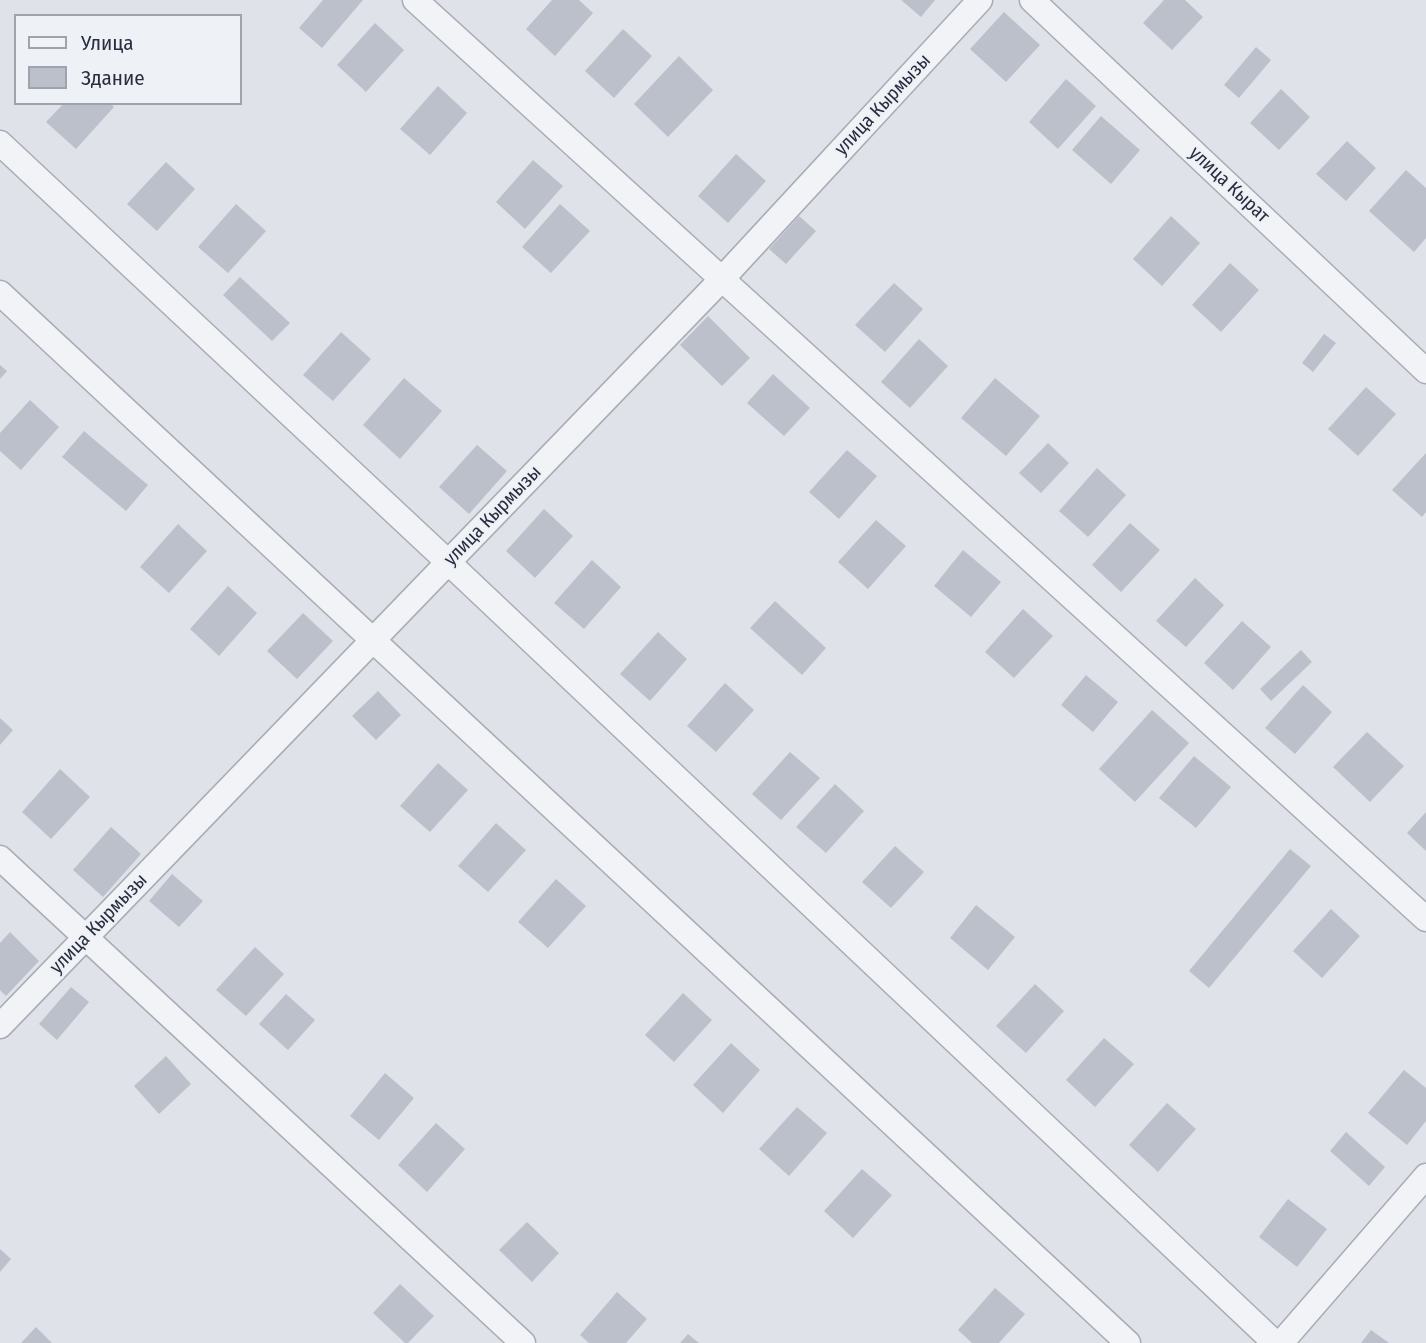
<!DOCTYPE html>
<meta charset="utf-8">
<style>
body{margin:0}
#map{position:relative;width:1426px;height:1343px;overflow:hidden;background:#dfe2e8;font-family:"Fira Sans Condensed",sans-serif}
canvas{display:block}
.legend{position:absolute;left:14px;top:14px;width:228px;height:91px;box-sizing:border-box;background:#eef1f6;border:2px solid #9fa3ad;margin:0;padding:9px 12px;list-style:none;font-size:21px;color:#282e3f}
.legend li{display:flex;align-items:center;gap:14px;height:35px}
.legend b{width:35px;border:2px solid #9fa3ad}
</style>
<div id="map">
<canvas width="1426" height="1343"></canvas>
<ul class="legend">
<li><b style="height:9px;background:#f2f3f6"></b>Улица</li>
<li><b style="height:19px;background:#bcc0cb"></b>Здание</li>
</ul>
</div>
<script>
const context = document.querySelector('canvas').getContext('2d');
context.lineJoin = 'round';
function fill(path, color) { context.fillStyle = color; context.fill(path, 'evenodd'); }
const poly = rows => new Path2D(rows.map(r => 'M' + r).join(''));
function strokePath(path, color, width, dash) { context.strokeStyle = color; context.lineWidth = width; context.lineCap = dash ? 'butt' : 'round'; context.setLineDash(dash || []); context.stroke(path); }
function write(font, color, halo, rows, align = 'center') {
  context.font = font + ' "Fira Sans Condensed",sans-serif'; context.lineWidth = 5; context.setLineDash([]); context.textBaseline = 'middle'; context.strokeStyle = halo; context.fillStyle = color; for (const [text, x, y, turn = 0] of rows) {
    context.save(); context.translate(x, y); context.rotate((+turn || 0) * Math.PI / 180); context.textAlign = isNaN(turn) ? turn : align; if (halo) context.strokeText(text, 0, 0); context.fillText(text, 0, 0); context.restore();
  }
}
fill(poly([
 [323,0,363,0,322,48,299,28],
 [552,0,579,0,593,13,555,56,526,29],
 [901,0,935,0,921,17],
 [1164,0,1185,0,1203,17,1172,50,1143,23],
 [1004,12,1040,45,1006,82,970,49],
 [375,23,404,50,366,92,337,65],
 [623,29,652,56,614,98,585,71],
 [1256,47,1271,60,1239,98,1224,85],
 [679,56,713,90,668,137,634,104],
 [1066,79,1096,106,1058,149,1029,122],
 [438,86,467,113,430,155,400,129],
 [1281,89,1310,117,1279,150,1250,123],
 [64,103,110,103,114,107,76,149,46,122],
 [1101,116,1140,150,1111,184,1072,150],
 [1347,141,1376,168,1346,201,1316,174],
 [736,154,766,181,728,223,698,196],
 [533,160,563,186,525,229,496,202],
 [166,162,195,189,157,231,127,204],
 [1406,170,1426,188,1426,238,1414,252,1369,211],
 [236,204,266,231,228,273,198,247],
 [560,204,590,231,551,273,522,247],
 [799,216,816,231,786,264,769,249],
 [1171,216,1200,243,1162,286,1133,259],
 [1230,263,1259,290,1221,332,1192,305],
 [240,277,290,323,272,341,223,295],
 [894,283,923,309,885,352,855,325],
 [708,316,750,358,722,386,680,345],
 [341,332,371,359,333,401,303,375],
 [1324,334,1336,343,1313,372,1302,363],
 [919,339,948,366,910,408,881,382],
 [0,365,7,371,0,379],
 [773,374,810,408,784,436,747,403],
 [404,378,442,411,400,459,363,425],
 [995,378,1040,416,1006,456,961,418],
 [1366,387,1396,414,1358,456,1328,429],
 [30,400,59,427,21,470,0,451,0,433],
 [84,431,148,485,126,511,62,457],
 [1048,443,1069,463,1041,493,1019,473],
 [477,445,507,471,469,514,439,487],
 [847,450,877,476,839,519,809,492],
 [1426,453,1426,512,1422,517,1392,490],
 [1097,468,1126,495,1088,537,1059,511],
 [544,509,573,536,535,578,506,551],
 [876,520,906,546,868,589,838,562],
 [1130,523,1160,550,1121,592,1092,565],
 [178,524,207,551,169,593,140,567],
 [963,550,1001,582,971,617,934,586],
 [592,560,621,587,584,629,554,603],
 [1195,578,1224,605,1186,647,1156,621],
 [228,586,257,613,219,656,190,629],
 [775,601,826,648,802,675,750,628],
 [1023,609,1053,636,1014,678,985,652],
 [303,613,333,641,297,679,267,651],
 [1242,621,1271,647,1233,690,1204,663],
 [658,632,687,659,650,701,620,674],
 [1301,650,1312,662,1271,701,1260,689],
 [1086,675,1118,702,1093,732,1061,705],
 [725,683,754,710,716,752,687,726],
 [1303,685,1332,712,1295,754,1265,728],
 [378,691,401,715,376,740,352,716],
 [1152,710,1189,743,1135,802,1099,769],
 [0,718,13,730,0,745],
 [1367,732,1404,766,1370,802,1333,767],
 [790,752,820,778,781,820,752,794],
 [1194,756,1231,787,1196,828,1159,798],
 [438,763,468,790,430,832,400,806],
 [60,769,90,797,51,839,22,812],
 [835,784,864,811,826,853,796,827],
 [1426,812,1426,851,1407,833],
 [496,823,526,850,488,892,458,866],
 [111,827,141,854,103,897,73,870],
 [895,846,924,872,891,908,862,882],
 [1290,849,1311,866,1209,988,1189,971],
 [172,874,203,901,179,927,149,901],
 [556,879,586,906,548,948,518,922],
 [976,905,1015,937,988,970,950,938],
 [1331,909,1360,936,1322,978,1293,951],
 [10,932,39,961,6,996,0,990,0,943],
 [255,947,284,974,246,1016,216,990],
 [1035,984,1064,1011,1026,1053,996,1026],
 [71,987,89,1002,57,1040,39,1024],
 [683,993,712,1020,674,1062,645,1035],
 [286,994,315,1020,288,1050,259,1024],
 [1104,1038,1134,1064,1095,1107,1066,1080],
 [731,1043,760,1070,723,1113,693,1085],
 [166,1056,191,1084,159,1114,134,1086],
 [1404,1070,1426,1088,1426,1121,1407,1145,1368,1113],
 [385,1073,414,1098,379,1140,350,1116],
 [1167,1103,1196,1129,1158,1172,1129,1145],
 [797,1107,827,1133,789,1176,759,1149],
 [436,1123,465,1149,427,1192,398,1165],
 [1346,1132,1385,1167,1369,1186,1330,1151],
 [862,1169,892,1195,853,1238,824,1211],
 [1288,1199,1327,1229,1297,1267,1259,1237],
 [527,1222,559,1253,532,1282,499,1250],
 [0,1249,11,1259,0,1272],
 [400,1284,434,1316,408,1343,405,1343,373,1313],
 [995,1288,1025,1314,999,1343,972,1343,958,1330],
 [617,1292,647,1319,626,1343,589,1343,580,1335],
 [36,1327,52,1343,21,1343],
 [1371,1330,1389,1343,1361,1343],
 [688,1334,699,1343,680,1343]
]), '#bcc0cb');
const minor = poly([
 [415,0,1426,919],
 [1032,0,1426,371],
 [0,143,449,563,1275,1343],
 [0,293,1128,1343],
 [0,858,523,1343],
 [0,1026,721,280,980,0],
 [1281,1343,1426,1176]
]);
strokePath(minor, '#a8acb5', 27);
strokePath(minor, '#f2f3f6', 24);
write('19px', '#282e3f', '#eef1f6', [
 ["улица Кырмызы",883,105,-47],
 ["улица Кырат",1229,185,43],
 ["улица Кырмызы",493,516,-46],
 ["улица Кырмызы",99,924,-46]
]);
</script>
